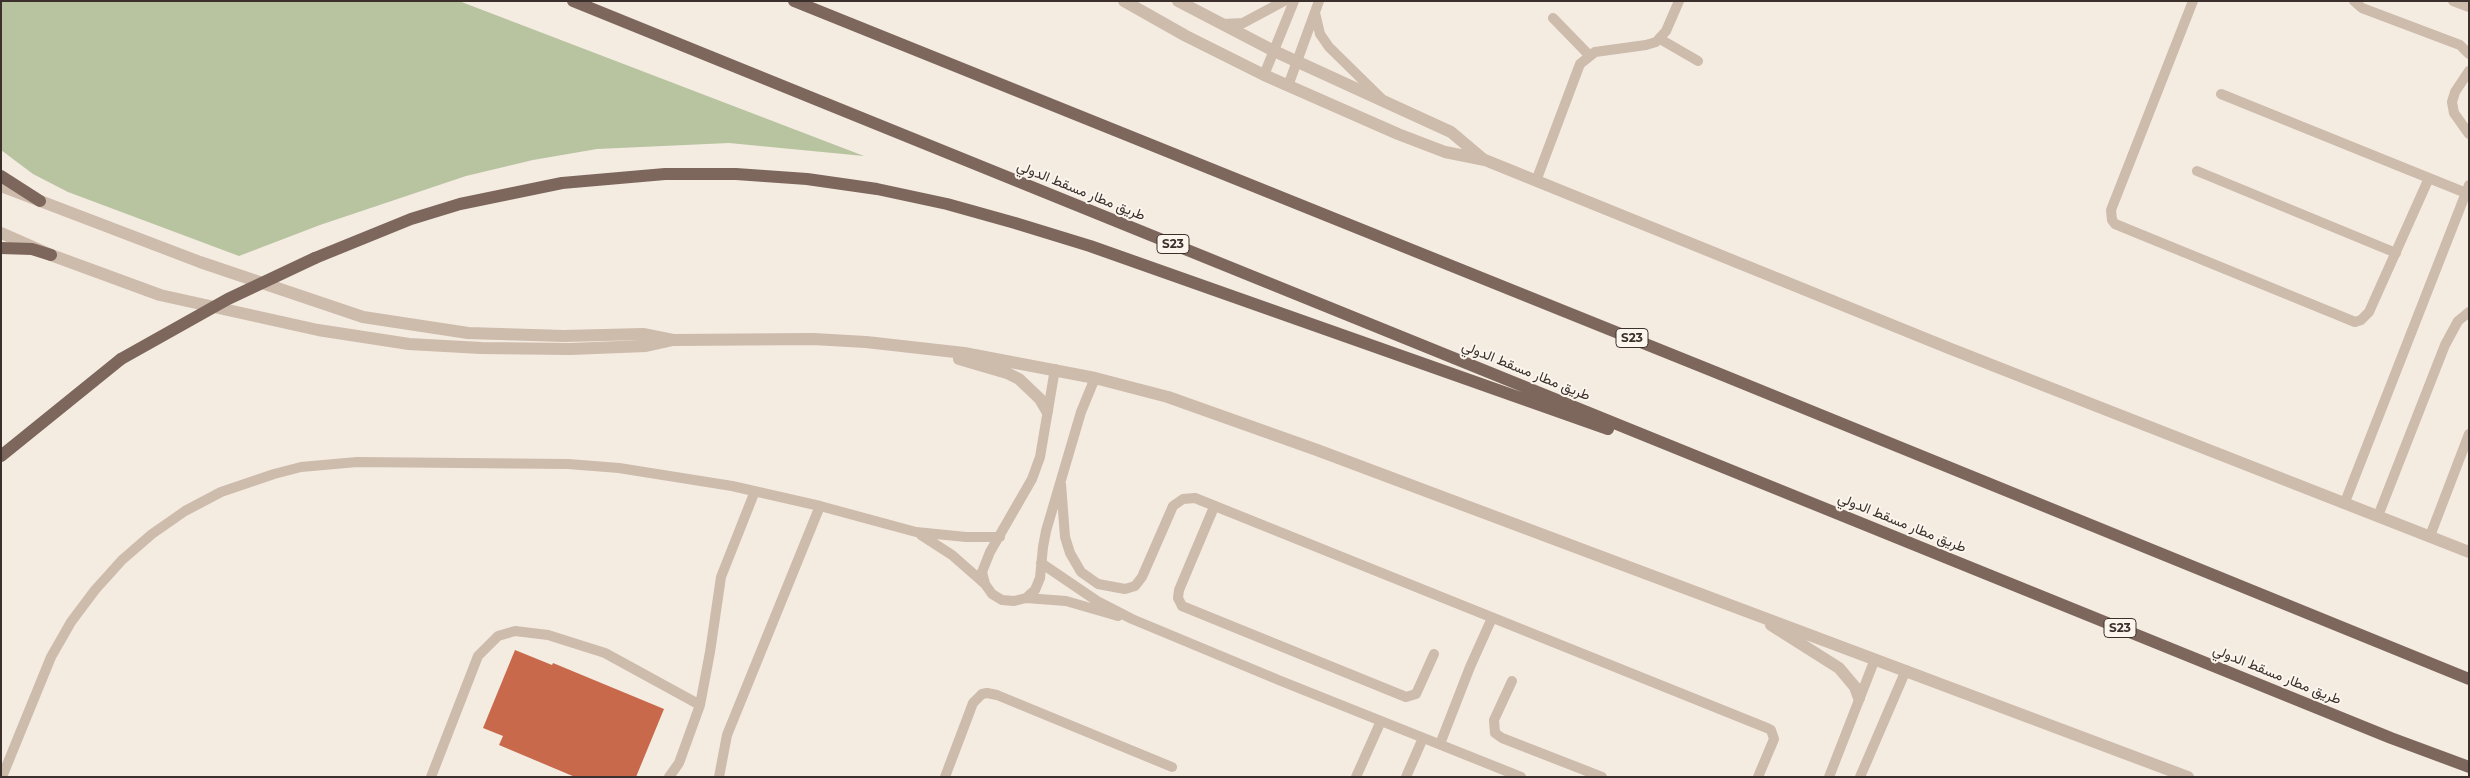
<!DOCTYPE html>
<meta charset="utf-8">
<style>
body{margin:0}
#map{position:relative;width:2470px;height:778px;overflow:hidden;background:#f4ebe1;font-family:Montserrat,sans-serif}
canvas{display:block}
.frame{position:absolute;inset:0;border:2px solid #3b302b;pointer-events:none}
</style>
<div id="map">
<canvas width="2470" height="778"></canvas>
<div class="frame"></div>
</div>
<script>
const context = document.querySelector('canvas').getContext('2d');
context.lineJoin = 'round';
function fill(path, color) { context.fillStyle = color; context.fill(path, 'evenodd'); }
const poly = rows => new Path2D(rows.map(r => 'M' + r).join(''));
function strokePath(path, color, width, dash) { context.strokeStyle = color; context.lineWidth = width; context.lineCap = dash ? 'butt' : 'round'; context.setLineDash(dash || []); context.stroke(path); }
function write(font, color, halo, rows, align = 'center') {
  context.font = font + ' Montserrat,Vazirmatn,sans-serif'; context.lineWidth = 4; context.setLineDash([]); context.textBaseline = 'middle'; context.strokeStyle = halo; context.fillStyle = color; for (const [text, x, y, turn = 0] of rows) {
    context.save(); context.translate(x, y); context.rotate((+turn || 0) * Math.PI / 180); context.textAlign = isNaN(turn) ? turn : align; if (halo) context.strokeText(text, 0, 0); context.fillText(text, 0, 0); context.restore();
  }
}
fill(poly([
 [1,1,459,1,864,156,729,143,597,149,533,160,466,176,320,225,239,256,68,192,33,174,1,150]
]), '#b8c4a0');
fill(poly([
 [515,650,552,665,553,663,664,709,636,777,575,777,499,745,503,736,483,728]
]), '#c8694b');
strokePath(poly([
 [2193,1,2111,210,2112,220,2115,224,2355,322,2361,320,2369,312,2429,178],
 [2354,1,2362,8,2460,45,2469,54],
 [2453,1,2469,7],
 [1315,13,1320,34,1329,47,1381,98],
 [1553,18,1589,55],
 [1223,24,1243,23,1284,1],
 [1660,39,1698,61],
 [2469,71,2455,92,2452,102,2454,113,2469,134],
 [1264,75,1294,1],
 [1288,86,1319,1],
 [2221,94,2466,193],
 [2197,171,2396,253],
 [1536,181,1580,64,1595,52,1646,45,1656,42,1666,31,1679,1],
 [1055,369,1040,457,1032,479,990,552,982,572,985,584,992,594,1002,600,1014,601,1026,598,1035,590,1040,578,1043,547,1046,531,1081,412,1095,378],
 [1061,484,1065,537,1070,553,1081,572,1098,584,1125,589,1135,586,1142,577,1173,506,1183,499,1195,498,1767,728,1771,730,1774,739,1758,777],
 [2345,502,2469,185],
 [1214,507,1179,590,1178,598,1182,606,1406,697,1416,694,1434,654],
 [2378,516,2445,345,2458,321,2469,312],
 [921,535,952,555,985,584],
 [2430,536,2469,434],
 [1041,563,1097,601,1132,619,1281,681,1521,777],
 [1026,598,1066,601,1118,616],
 [1512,681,1494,720,1495,733,1502,738,1602,777],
 [1440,744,1470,667,1492,618],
 [2,777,51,657,71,622,95,590,122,560,152,534,185,511,221,492,274,474,301,467,357,462,568,464,619,468,732,486,820,506,916,532,966,537,1000,537],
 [431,777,478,656,498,636,515,631,548,635,605,653,700,705],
 [669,777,679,763,700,705,710,652,721,577,755,491],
 [719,777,727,735,820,506],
 [945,777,973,703,982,694,987,693,997,695,1172,767],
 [1356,777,1381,721],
 [1406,777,1423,738],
 [1829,777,1875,659],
 [1860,777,1906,670]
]), '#cdbbac', 10);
strokePath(poly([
 [1124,1,1186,36,1264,75,1398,134,1445,152,1485,160,1951,349,2469,552],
 [1178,1,1274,51,1451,132,1483,159],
 [1,186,200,262,363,317,468,333,564,336,643,334,673,340],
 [1,233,51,255,160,295,318,330,409,344,481,348,570,349,646,346,673,340,813,339,866,342,964,353,1095,378,1168,397,1317,450,2188,777],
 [959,359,1007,373,1019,379,1040,399,1047,411],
 [1771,625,1839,668,1855,687,1859,698]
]), '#cdbbac', 12);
strokePath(poly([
 [573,1,2391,738,2469,767],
 [794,1,1720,374,2469,679],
 [1,176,40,201],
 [1,248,32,249,51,255],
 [315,258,411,219,460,204,562,183,665,174,736,174,807,179,877,189,947,204,1015,223,1090,246,1608,429],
 [1,456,121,359]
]), '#7d675c', 12);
strokePath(poly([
 [121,359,228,299,315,258]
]), '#7d675c', 12);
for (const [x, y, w] of [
 [1173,244,32],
 [1632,338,32],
 [2120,628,32]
]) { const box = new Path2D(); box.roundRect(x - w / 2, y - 9.5, w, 19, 4); context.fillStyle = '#fbf5ee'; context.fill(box); strokePath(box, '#3b302b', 1); }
write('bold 12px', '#3b302b', null, [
 ["S23",1173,244],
 ["S23",1632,338],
 ["S23",2120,628]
]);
write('14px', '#3b302b', '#fbf5ee', [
 ["طريق مطار مسقط الدولي",1081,191,22],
 ["طريق مطار مسقط الدولي",1526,371,22],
 ["طريق مطار مسقط الدولي",1902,523,22],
 ["طريق مطار مسقط الدولي",2277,675,22]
]);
</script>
